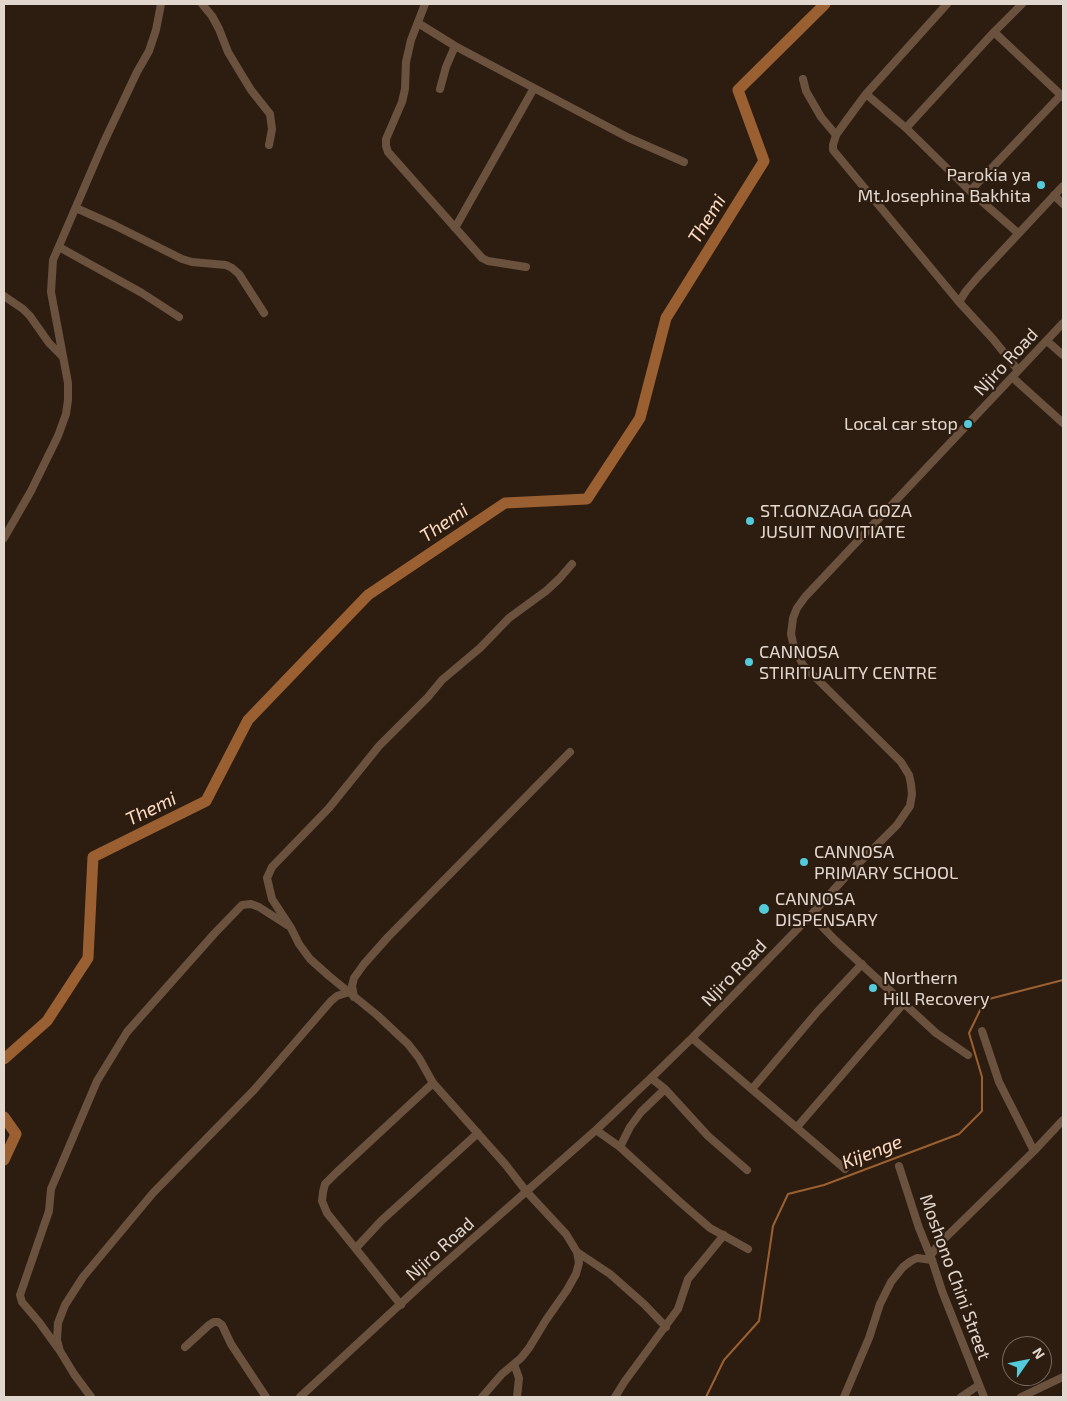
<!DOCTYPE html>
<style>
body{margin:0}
#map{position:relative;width:1067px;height:1401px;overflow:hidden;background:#2d1d11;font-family:"Exo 2",sans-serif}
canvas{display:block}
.frame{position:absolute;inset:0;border:5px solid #e2d7cf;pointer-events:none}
.north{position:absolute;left:1002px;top:1336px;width:50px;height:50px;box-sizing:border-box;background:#2d1d11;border:1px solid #75675d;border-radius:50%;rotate:57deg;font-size:14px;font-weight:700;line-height:20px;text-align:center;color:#e2d7cf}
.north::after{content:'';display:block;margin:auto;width:18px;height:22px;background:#53cbdb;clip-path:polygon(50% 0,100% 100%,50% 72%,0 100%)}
</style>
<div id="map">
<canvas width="1067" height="1401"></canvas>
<div class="frame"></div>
<div class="north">N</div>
</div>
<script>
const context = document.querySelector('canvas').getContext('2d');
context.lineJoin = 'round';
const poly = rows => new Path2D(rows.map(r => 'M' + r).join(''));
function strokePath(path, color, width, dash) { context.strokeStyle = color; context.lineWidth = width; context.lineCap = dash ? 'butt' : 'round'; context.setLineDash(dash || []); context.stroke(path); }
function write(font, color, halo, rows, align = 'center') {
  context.font = font + ' "Exo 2",sans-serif'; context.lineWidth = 4.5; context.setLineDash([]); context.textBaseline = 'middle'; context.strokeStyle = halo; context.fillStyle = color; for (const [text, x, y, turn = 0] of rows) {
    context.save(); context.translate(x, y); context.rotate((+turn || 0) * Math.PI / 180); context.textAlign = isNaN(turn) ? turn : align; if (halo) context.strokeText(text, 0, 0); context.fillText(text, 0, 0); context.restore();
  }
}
strokePath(poly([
 [706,1397,724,1360,759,1321,773,1226,788,1194,824,1185,959,1134,982,1111,982,1077,969,1033,985,1000,1063,980]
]), '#9b6031', 2);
strokePath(poly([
 [4,1059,47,1021,88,958,93,857,206,801,248,720,368,595,505,503,587,499,640,418,666,318,764,161,738,90,825,4],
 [4,1117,16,1134,4,1160]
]), '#9b6031', 11);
strokePath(poly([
 [202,4,212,16,219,29,228,52,240,72,251,90,270,114,272,129,269,145],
 [425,4,411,40,406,62,405,89,402,102,386,139,386,146,388,152,482,258,488,261,526,267],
 [947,4,866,94,846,121,836,135,833,145,833,150,959,302,993,339,1018,370],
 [418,23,455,46,534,88,629,138,684,162],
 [994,32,1063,97],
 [803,79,806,91,821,117,836,135],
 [440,89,446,67,455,46],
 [866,94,906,128,970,191,1018,233],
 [906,128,994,32,1022,4],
 [970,191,1061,95],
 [1054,195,1063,204],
 [76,208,114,225,182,259,192,262,226,265,232,268,239,274,264,313],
 [455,228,534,88],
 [59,247,142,293,179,317],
 [4,296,23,309,30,316,49,343,63,357],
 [959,302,966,291,978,277,1063,186],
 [1047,341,1063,355],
 [1012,377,1063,423],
 [4,538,31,491,58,436,66,414,68,400,68,383,51,292,53,260,103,144,137,72,149,51,156,30,161,4],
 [811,915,835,940,936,1033,968,1055],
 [354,997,352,986,354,978,364,964,388,937,570,752],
 [982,1031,999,1082,1034,1151],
 [692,1038,845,1169],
 [651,1078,665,1089,708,1136,747,1170],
 [752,1089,818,1011,862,964],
 [797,1127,904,1003],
 [596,1130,620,1147,680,1202,710,1228,748,1249],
 [620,1147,630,1127,641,1112,665,1089],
 [899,1166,919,1228,932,1260,942,1291,984,1397],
 [356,1248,381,1221,478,1133],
 [577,1252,610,1274,644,1304,666,1327],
 [930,1256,940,1243,1034,1151,1063,1120],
 [401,1305,327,1213,322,1201,323,1192,325,1184,336,1173,433,1083],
 [185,1347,209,1325,214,1322,218,1322,222,1325,231,1344,266,1397],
 [60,1351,39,1322,22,1302,20,1295,49,1211,51,1189,97,1081,127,1032,214,934,242,905,251,904,259,907,287,925],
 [514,1364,519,1378,517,1397],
 [91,1397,74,1374,60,1351,57,1340,58,1323,65,1305,83,1277,153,1193,254,1090,331,1001,337,996,349,992],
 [300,1397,435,1272,596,1130,651,1078,692,1038,811,915,848,874,897,825,910,806,912,794,911,784,909,775,901,762,803,665,794,647,791,634,793,618,797,608,805,597,1063,323],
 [482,1397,502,1374,521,1358,529,1348,546,1320,567,1290,576,1274,579,1263,577,1252,566,1234,526,1191,505,1164,433,1083,419,1058,408,1044,377,1015,329,976,310,959,299,944,291,928,272,899,267,878,272,867,329,808,379,746,428,697,442,680,480,648,509,618,546,591,559,579,572,564],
 [615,1397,625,1381,678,1309,688,1279,724,1235],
 [844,1397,869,1338,880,1304,891,1282,903,1267,911,1261,917,1258,932,1260],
 [961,1397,979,1385],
 [1021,1397,1063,1377]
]), '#6b523f', 8);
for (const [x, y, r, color] of [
 [1041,185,5,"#53cbdb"],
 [968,424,5,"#53cbdb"],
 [750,521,5,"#53cbdb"],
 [749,662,5,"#53cbdb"],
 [804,862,5,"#53cbdb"],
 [764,909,6,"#53cbdb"],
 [873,988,5,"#53cbdb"]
]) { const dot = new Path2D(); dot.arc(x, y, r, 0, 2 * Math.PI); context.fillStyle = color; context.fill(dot); strokePath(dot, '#2d1d11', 2); }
write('18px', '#e2d7cf', '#2d1d11', [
 ["Parokia ya",1031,175,"right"],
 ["Mt.Josephina Bakhita",1031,196,"right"],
 ["Local car stop",958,424,"right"],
 ["ST.GONZAGA GOZA",760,511],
 ["JUSUIT NOVITIATE",760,532],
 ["CANNOSA",759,652],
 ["STIRITUALITY CENTRE",759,673],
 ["CANNOSA",814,852],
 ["PRIMARY SCHOOL",814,873],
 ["CANNOSA",775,899],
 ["DISPENSARY",775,920],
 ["Northern",883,978],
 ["Hill Recovery",883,999]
], 'left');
write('18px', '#e2d7cf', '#2d1d11', [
 ["Njiro Road",1006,362,-47],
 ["Njiro Road",734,973,-46],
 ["Njiro Road",440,1249,-42],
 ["Moshono Chini Street",955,1277,70]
]);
write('italic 19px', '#fedbc2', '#2d1d11', [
 ["Themi",707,219,-58],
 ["Themi",444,523,-34],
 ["Themi",151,809,-26],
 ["Kijenge",872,1152,-21]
]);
</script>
